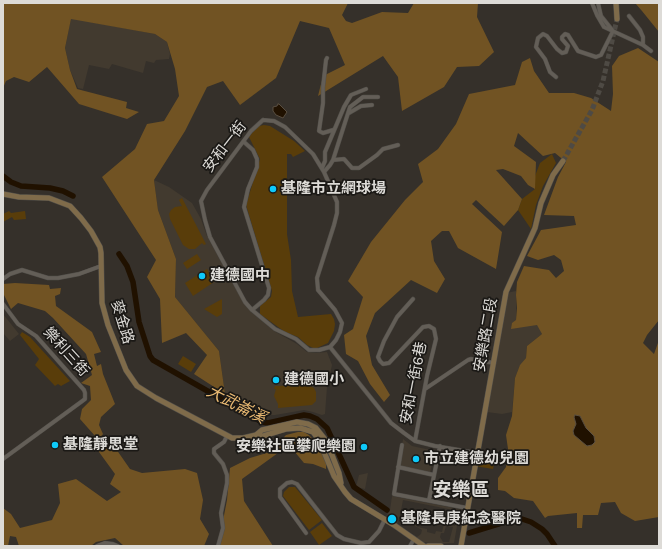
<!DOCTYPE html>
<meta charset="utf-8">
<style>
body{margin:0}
#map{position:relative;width:662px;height:549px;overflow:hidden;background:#35302a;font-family:Karla,sans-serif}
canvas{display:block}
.frame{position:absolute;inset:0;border:4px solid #dddbd7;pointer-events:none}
</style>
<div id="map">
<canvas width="662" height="549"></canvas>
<div class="frame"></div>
</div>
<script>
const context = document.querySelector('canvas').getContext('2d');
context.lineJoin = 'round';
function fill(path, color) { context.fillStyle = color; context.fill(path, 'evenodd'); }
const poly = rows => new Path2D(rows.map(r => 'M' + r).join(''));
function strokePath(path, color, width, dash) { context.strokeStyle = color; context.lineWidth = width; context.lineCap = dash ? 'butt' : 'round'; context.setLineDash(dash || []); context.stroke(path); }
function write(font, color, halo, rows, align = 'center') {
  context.font = font + ' Karla,"Noto Sans TC",sans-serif'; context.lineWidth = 3.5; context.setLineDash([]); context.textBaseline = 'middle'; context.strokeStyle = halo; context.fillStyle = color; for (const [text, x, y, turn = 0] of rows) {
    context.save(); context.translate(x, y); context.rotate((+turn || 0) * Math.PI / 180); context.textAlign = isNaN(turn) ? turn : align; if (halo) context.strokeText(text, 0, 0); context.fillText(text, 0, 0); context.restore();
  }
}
fill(poly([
 [71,18,155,34,167,42,170,54,169,59,156,60,154,63,146,61,143,73,112,64,109,69,89,65,83,89,78,88,70,70,65,48],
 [154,180,169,187,192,203,201,219,207,236,238,293,251,312,274,331,297,344,307,352,316,353,327,352,332,365,327,387,325,414,322,415,313,412,304,410,275,415,264,415,225,394,219,351,175,297,176,259,158,210],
 [516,291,516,320,538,324,542,334,527,346,526,358,520,366,515,378,512,412,502,414,487,412,501,333,506,293],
 [3,314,19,334,10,341,3,333],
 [403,439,412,446,435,451,430,473,399,466],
 [368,473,365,489,356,487,359,475],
 [392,496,460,509,454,543,436,544,423,542,385,518,390,510],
 [403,500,458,511,455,526,444,524,442,532,436,531,435,534,427,532,427,529,417,527,418,520,400,516],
 [399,517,422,530,421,534,417,537,397,525],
 [446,526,453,527,449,542,443,542,440,537,441,533,444,533]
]), '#423a2f');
fill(poly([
 [264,125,270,126,294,141,305,151,293,157,291,154,287,154,287,234,291,260,292,291,298,317,331,314,334,319,335,324,334,331,328,343,315,349,307,345,298,337,285,332,260,314,260,306,271,297,272,291,246,205,260,159,249,137,255,129,259,126],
 [552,154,556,163,543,186,536,205,531,229,518,210,522,199,535,189,535,176,540,163],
 [182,198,206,244,204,245,202,243,195,249,189,249,183,245,170,219,169,214,171,210,175,207,182,206,179,200],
 [9,211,11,213,25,211,26,219,14,220,12,217,3,222,3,214],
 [197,254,201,260,187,269,183,263],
 [207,269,214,282,193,296,185,283],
 [222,299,222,314,217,317,204,309],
 [22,332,30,337,70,381,61,386,58,384,55,386,35,365,39,359,20,335],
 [183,356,196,364,191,372,178,364],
 [308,385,314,388,316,392,316,401,312,405,278,408,278,404,274,396,276,389,274,389,275,386],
 [476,456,495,459,493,469,475,466],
 [289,487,295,487,322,520,309,530,283,496,284,492],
 [322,523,332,536,319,545,310,532]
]), '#593d0a');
fill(poly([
 [3,3,348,3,342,15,346,21,352,23,382,12,408,13,414,3,478,3,477,17,494,52,479,66,457,67,444,87,402,111,398,77,383,56,318,96,323,76,345,65,329,28,300,21,276,78,240,105,223,81,207,87,185,131,154,180,158,210,176,259,175,297,219,351,225,394,194,374,207,355,186,333,162,343,160,299,147,277,156,260,102,177,135,149,147,124,164,121,179,96,175,69,167,42,155,34,71,19,65,48,70,70,77,89,127,102,126,108,139,112,127,119,79,104,47,67,29,82,14,77,6,81,3,88],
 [635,3,659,3,659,32,642,11],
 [638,48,659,62,659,320,647,335,643,343,654,354,659,340,659,517,635,521,621,513,615,502,601,503,598,515,583,515,582,528,577,528,577,513,548,516,545,518,533,501,514,498,505,491,498,490,498,478,506,467,508,449,506,435,512,416,515,378,520,365,526,358,527,346,542,334,537,325,511,329,512,323,516,320,517,308,516,295,517,282,524,266,549,270,556,278,564,271,561,260,554,255,538,260,527,256,541,230,576,225,574,216,544,215,558,177,566,162,555,153,543,156,518,133,514,146,536,162,535,189,528,185,521,176,503,169,496,170,522,199,518,210,504,226,476,200,472,204,502,232,496,269,458,248,449,231,442,231,431,241,434,261,445,279,437,293,411,280,375,313,366,336,372,365,390,395,384,402,370,384,358,361,346,354,344,335,353,329,363,297,348,281,371,242,405,200,423,182,418,164,438,149,456,124,469,94,515,85,522,62,530,58,534,71,549,93,574,93,591,98,611,111,613,94,612,66,619,56],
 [580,416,586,428,594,436,573,431],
 [15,283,49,285,50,289,61,288,60,294,55,296,56,306,92,332,101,352,94,354,97,366,101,364,103,374,115,404,101,417,99,425,103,434,100,438,107,448,114,446,130,469,142,473,185,469,197,473,203,500,200,519,209,534,204,546,124,546,115,538,96,542,91,546,19,546,16,537,10,536,8,546,3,546,3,508,11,514,20,528,52,520,60,503,58,484,76,479,107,501,121,492,110,484,115,474,99,452,95,436,80,419,82,409,91,400,90,386,81,383,92,375,86,354,53,318,45,311,18,303,11,309,3,293,3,284],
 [298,432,304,432,309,435,318,445,326,462,326,469,313,464,304,463,289,445,242,479,244,501,273,546,218,546,227,500,230,468,250,458,270,452,286,435]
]), '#715323');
const water = poly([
 [278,104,279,104,287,112,283,118,276,115,273,111,273,107,277,106,278,104],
 [575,415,580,416,586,428,594,436,595,442,592,445,587,446,574,435,573,431,576,424,574,417,575,415]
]);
fill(water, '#201100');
strokePath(water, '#594e40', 1);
strokePath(poly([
 [3,176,11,182,21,186,50,188,63,191,73,196],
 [119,254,127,266,133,282,139,322,150,356,153,360,262,422,268,423,304,415,310,416,317,419,327,428,354,487,387,510],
 [469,533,508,521,522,519,531,522,542,529,547,534,555,546]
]), '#201100', 5.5);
strokePath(poly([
 [563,161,592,110,603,81,617,19]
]), '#4e4a44', 5, [5, 2.5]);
const street = poly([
 [592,3,597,15,604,27,643,45,651,51],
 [629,16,640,30,643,37,643,45],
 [327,58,326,60,323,87,323,103,319,131,323,133,333,130],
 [556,77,550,72,545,59,536,47,538,38,543,34,547,36,557,49,562,53,566,52,568,46,562,39,562,37,565,34,568,35,578,51,596,57,601,55,613,31,601,16,598,3],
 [349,113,361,106,372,105],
 [263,120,274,121,285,127,313,154,324,172,337,202,337,213,334,225,317,278,318,290,335,310,342,323,340,332,336,340,330,347,319,350,309,350,296,339,275,329,252,310,245,302,210,237,205,220,201,201,207,190,251,131,263,120],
 [244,142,253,150,257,159,257,167,248,189,244,207,269,288,268,295,264,300,252,310],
 [333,160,344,159,352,168,359,168,377,155,383,149,398,145],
 [322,168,325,161,325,152,344,107,351,95,366,89],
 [324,172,330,165,333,160,350,107,363,97,378,97],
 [3,279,10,274,22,270,48,278,58,278,79,274,101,266],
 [413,299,397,317,384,341,378,357,380,361,383,364,389,363,423,327,429,326,434,329,436,339,427,376,415,441],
 [3,304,18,324,36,336,84,390,85,393,85,399,81,402,3,459],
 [330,347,379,408,391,423,404,433,415,441,435,446,477,453],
 [425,389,468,360,471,359,494,363],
 [402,445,394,494,467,508],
 [398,467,434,475],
 [429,500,440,446],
 [306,533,280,497,280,489,287,483,292,482,297,484,337,535,344,539,361,543,369,542,379,531,385,519],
 [97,546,105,543,113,544,118,546],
 [218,546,223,528,221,513,227,483,227,475,223,464,214,453,214,449,224,442,227,436],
 [410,546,414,539]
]);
const secondary = poly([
 [616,3,617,19],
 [3,194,19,197,49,198,70,206,81,218,91,231,100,247,101,253,102,303,108,325,126,370,137,386,156,398,232,438,243,438,256,435,263,436,286,429,300,428,313,432,319,440,334,476,345,492,351,499,394,525,424,546],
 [256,435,262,430,297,422,308,424,316,428,324,438,332,455,339,473,341,483],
 [428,546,441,546],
 [461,546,506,292,535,228,541,203,553,175,563,161]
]);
strokePath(street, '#524f4a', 4.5);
strokePath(secondary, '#524f4a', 6);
strokePath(street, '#635e57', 3.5);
strokePath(secondary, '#7f6b4a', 5);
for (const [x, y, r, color] of [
 [273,189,4,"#0ecafa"],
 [202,276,4,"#0ecafa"],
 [276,380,4,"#0ecafa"],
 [55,445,4,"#0ecafa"],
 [364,447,4,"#0ecafa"],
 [416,459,4,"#0ecafa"],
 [392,519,5,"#0ecafa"]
]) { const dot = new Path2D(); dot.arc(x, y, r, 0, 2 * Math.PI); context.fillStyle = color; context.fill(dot); strokePath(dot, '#1b1916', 1.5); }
write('15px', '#dddbd7', '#1b1916', [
 ["安和一街",225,147,-52],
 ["麥金路",122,322,73],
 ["安樂路二段",486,335,-80],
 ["樂利三街",66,352,48],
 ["安和一街6巷",414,383,-79]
]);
write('bold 15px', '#dddbd7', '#1b1916', [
 ["基隆市立網球場",281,189],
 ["建德國中",210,276],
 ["建德國小",284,380],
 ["基隆靜思堂",63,445],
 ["安樂社區攀爬樂園",356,447,"right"],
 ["市立建德幼兒園",424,459],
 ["基隆長庚紀念醫院",401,519]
], 'left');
write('italic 16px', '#e9b972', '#1b1916', [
 ["大武崙溪",236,405,27]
]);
write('bold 19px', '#dddbd7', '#1b1916', [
 ["安樂區",461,491]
]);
</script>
